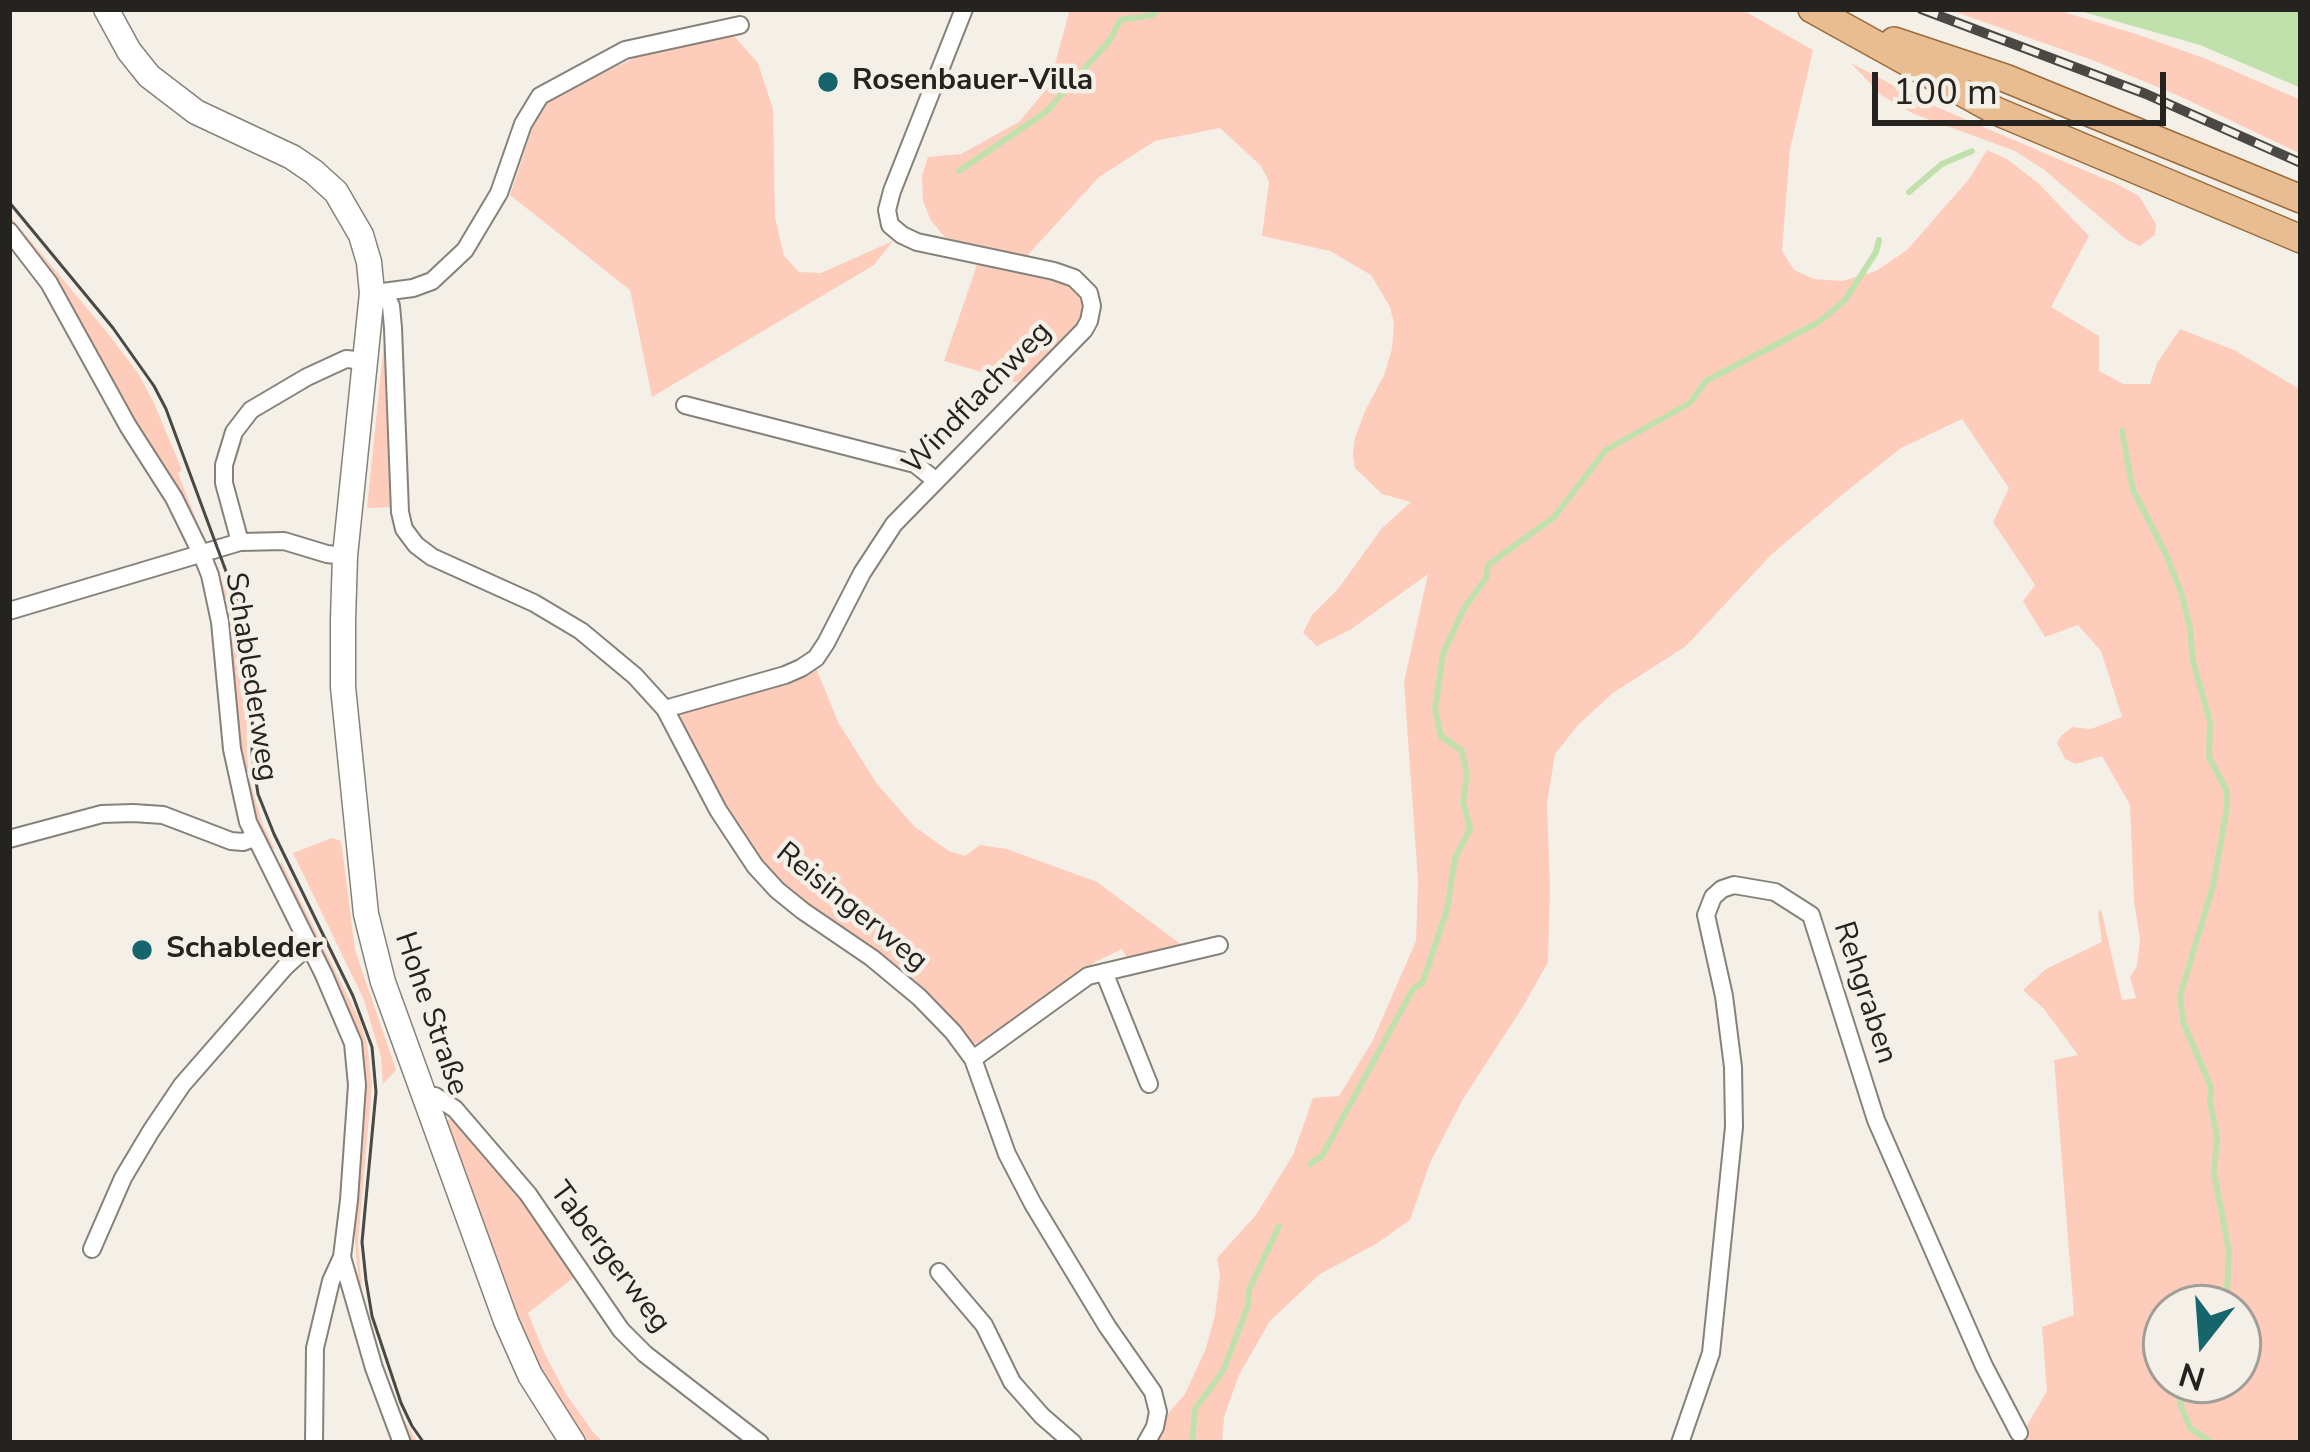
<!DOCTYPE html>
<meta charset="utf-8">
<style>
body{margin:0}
#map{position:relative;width:2310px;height:1452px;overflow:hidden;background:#f4f0e7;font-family:"Nunito Sans",sans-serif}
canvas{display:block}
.frame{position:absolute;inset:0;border:12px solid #242320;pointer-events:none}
.north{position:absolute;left:2142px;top:1284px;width:120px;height:120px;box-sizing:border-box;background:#f4f0e7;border:3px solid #a19e97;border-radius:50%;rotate:197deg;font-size:33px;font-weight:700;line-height:48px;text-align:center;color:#242320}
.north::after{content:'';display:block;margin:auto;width:42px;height:54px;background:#16646c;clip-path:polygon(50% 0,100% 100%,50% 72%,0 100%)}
.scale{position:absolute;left:1872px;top:72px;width:294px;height:54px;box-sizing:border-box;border:6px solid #242320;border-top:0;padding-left:15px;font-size:36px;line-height:42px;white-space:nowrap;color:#242320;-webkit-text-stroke:9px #f4f0e7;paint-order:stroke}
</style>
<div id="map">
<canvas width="2310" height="1452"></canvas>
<div class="frame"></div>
<div class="north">N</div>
<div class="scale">100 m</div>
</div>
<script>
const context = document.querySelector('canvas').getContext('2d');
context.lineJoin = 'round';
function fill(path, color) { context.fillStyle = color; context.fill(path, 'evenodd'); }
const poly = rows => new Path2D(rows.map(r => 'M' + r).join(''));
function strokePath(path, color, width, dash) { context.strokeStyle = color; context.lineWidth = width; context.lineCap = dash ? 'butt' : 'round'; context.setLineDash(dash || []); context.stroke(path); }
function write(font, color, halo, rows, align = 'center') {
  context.font = font + ' "Nunito Sans",sans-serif'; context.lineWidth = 9; context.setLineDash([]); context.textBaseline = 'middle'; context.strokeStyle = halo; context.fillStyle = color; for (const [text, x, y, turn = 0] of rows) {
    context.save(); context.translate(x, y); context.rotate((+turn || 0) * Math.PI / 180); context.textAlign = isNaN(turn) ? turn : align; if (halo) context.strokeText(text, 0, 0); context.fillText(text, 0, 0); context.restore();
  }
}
fill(poly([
 [1070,9,1741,9,1813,50,1790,149,1782,251,1794,270,1814,279,1842,281,1876,271,1907,250,1969,179,1987,150,2007,159,2038,183,2089,236,2051,307,2099,336,2099,371,2123,384,2150,384,2157,363,2180,329,2234,350,2301,390,2301,1443,2017,1443,2047,1391,2042,1327,2074,1315,2054,1060,2078,1055,2044,1009,2023,990,2046,969,2102,942,2098,913,2101,909,2122,1000,2136,998,2130,977,2137,966,2140,939,2134,901,2130,805,2102,756,2076,764,2065,759,2057,743,2061,736,2072,727,2091,729,2122,717,2101,651,2078,625,2045,637,2023,601,2035,585,1993,522,2009,488,1962,419,1901,448,1843,494,1771,555,1686,646,1613,693,1579,724,1555,754,1547,803,1550,887,1548,962,1524,1005,1463,1099,1430,1163,1410,1220,1376,1244,1320,1274,1270,1321,1239,1375,1224,1417,1222,1443,1157,1443,1163,1433,1167,1415,1185,1394,1206,1348,1215,1315,1220,1275,1217,1258,1256,1215,1293,1155,1313,1098,1339,1096,1372,1042,1416,941,1418,881,1404,682,1428,574,1350,630,1317,646,1303,633,1312,615,1338,589,1382,528,1411,502,1382,494,1355,468,1353,454,1355,438,1365,411,1384,375,1392,349,1394,324,1390,307,1371,275,1330,251,1262,236,1269,182,1261,166,1220,128,1155,141,1099,177,1025,258,950,243,931,221,923,201,922,176,928,157,961,154,1019,122,1049,86],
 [2166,1308,2238,1308,2238,1380,2166,1380],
 [1947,9,2054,9,2139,35,2209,60,2301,100,2301,154,2177,95,2092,60],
 [719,35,734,36,758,63,773,109,775,217,784,256,799,272,821,273,893,241,874,265,652,397,630,290,510,195,536,117,545,105,558,95,638,56],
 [1851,63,1925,102,2119,185,2139,196,2156,224,2155,235,2140,246,2127,240,2043,169,2015,151,1914,114,1881,95],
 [9,215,106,331,138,373,154,403,182,470,178,473,203,537,202,540,164,465,144,442,9,222],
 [978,262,1069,284,1080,293,1085,302,1083,322,1022,384,944,361],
 [385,333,391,507,367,508],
 [220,577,240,626,246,651,247,756,250,781,263,825,275,849,267,846,255,819,242,762],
 [816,668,838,722,877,784,915,827,949,851,965,856,980,845,1007,849,1097,882,1182,945,1127,958,1122,949,1095,962,994,1039,974,1044,770,875,728,817,680,721,681,713,689,710,784,682],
 [332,838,341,841,342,847,355,950,396,1070,383,1084,381,1057,364,1000,293,853],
 [281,861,360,1021,367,1043,372,1084,358,1242,362,1292,368,1318,398,1410,418,1443,408,1443,361,1306,354,1232,365,1082,359,1039,302,912,279,869],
 [448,1119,457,1121,547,1226,578,1274,528,1313,544,1352,566,1394,593,1432,604,1443,588,1443,568,1418,548,1386,527,1342,447,1124]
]), '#fdccbb');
fill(poly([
 [2073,9,2301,9,2301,88,2200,45]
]), '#c0e1ac');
strokePath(poly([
 [959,171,1046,112,1110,40,1120,20,1153,15,1159,9],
 [1909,192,1942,164,1972,151],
 [2122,431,2133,490,2165,552,2181,592,2190,628,2193,661,2210,722,2209,757,2227,791,2227,807,2213,886,2180,996,2183,1022,2211,1087,2210,1102,2217,1136,2214,1173,2229,1251,2227,1292,2221,1308],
 [1310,1164,1322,1156,1413,989,1423,982,1447,910,1455,858,1470,829,1463,801,1467,775,1462,751,1441,736,1435,709,1443,654,1464,608,1486,578,1488,565,1554,517,1606,450,1690,403,1706,381,1819,322,1845,300,1876,252,1879,240],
 [2179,1380,2180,1403,2190,1428,2212,1443],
 [1192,1443,1195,1409,1223,1371,1248,1306,1249,1290,1279,1226]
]), '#c0e1ac', 6);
const minor = poly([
 [9,231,49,283,128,426,174,498,202,555,210,575,220,622,232,749,248,822,324,975,353,1043,357,1085,349,1200,342,1257,331,1281,315,1348,314,1443],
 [375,293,413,288,432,281,465,250,499,193,523,124,540,96,625,50,740,25],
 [385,293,391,306,393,328,400,512,404,529,416,545,432,557,534,603,581,631,635,676,665,709,718,810,755,866,777,890,803,911,872,958,919,997,953,1032,973,1059,1007,1154,1033,1204,1107,1326,1153,1392,1158,1412,1155,1427,1146,1443],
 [685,405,915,464,935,480],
 [240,542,224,483,224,465,234,432,251,410,307,377,346,359,366,361],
 [9,611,240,542,284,541,327,554,345,556],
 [665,709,785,675,801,668,816,658,826,643,862,573,894,524,1084,330,1089,321,1092,306,1089,293,1074,278,1054,271,917,242,902,235,890,225,887,210,892,191,964,9],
 [9,839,102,814,133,813,163,815,231,841,243,842,254,838],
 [1104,972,1149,1084],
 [973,1059,1088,976,1219,945],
 [427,1098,435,1096,455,1109,528,1194,621,1330,645,1354,760,1443],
 [92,1249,123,1178,151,1131,182,1085,286,966,309,945],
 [342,1257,374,1368,402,1443],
 [939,1272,984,1325,1012,1382,1042,1416,1073,1443],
 [1680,1443,1711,1353,1734,1127,1733,1067,1724,996,1706,915,1713,897,1722,889,1734,885,1775,892,1811,915,1876,1120,1984,1366,2019,1433]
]);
const secondary = poly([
 [106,9,129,51,149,76,196,112,292,157,314,172,336,192,361,235,369,262,372,293,345,556,343,620,343,687,366,914,383,982,506,1321,530,1375,573,1443]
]);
const primary = poly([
 [1812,9,1996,111,2301,239],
 [1894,41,2005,78,2301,199]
]);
strokePath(minor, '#85827a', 20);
strokePath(secondary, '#85827a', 27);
strokePath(primary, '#9a6a3b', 30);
strokePath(minor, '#fff', 16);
strokePath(secondary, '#fff', 24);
strokePath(primary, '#e9bd92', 27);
strokePath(poly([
 [9,202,113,328,154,386,166,409,244,620,253,669,252,755,258,794,274,834,353,996,372,1047,376,1092,362,1242,366,1280,372,1316,401,1403,412,1426,424,1443]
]), '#4a4844', 3);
const rail = poly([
 [1921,9,2146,94,2301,163]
]);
strokePath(rail, '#4a4844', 10);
strokePath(rail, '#f4f0e7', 6, [18]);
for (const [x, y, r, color] of [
 [828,82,12,"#16646c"],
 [142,950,12,"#16646c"]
]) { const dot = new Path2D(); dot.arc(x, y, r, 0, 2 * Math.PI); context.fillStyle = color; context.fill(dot); strokePath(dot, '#f4f0e7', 4.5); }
write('bold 30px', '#242320', '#f4f0e7', [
 ["Rosenbauer-Villa",852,82],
 ["Schableder",166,950]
], 'left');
write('30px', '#242320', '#f4f0e7', [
 ["Windflachweg",978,399,-46],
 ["Schablederweg",250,677,81],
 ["Reisingerweg",851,908,39],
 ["Rehgraben",1864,993,72],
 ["Hohe Straße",430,1014,71],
 ["Tabergerweg",609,1258,53]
]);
</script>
